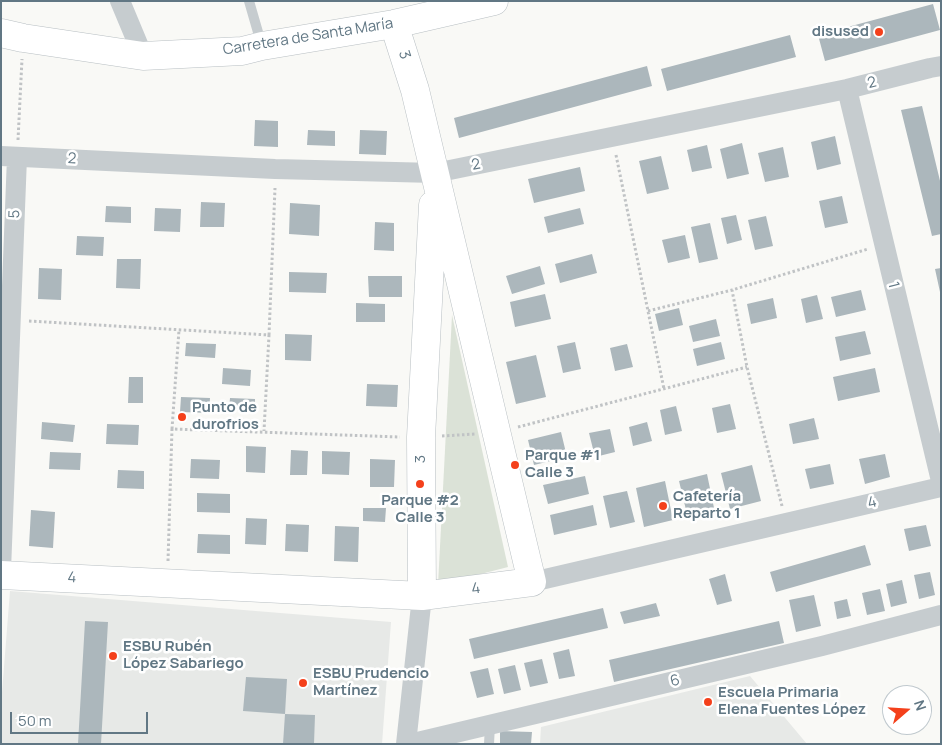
<!DOCTYPE html>
<meta charset="utf-8">
<style>
body{margin:0}
#map{position:relative;width:942px;height:745px;overflow:hidden;background:#f9f9f6;font-family:Manrope,sans-serif}
canvas{display:block}
.frame{position:absolute;inset:0;border:2px solid #617784;pointer-events:none}
.north{position:absolute;left:882px;top:685px;width:50px;height:50px;box-sizing:border-box;background:#fff;border:1px solid #c0c9ce;border-radius:50%;rotate:71deg;font-size:14px;font-weight:700;line-height:20px;text-align:center;color:#617784}
.north::after{content:'';display:block;margin:auto;width:18px;height:22px;background:#f4401b;clip-path:polygon(50% 0,100% 100%,50% 72%,0 100%)}
.scale{position:absolute;left:10px;top:712px;width:138px;height:22px;box-sizing:border-box;border:2px solid #617784;border-top:0;padding-left:6px;font-size:15px;line-height:18px;white-space:nowrap;color:#617784;-webkit-text-stroke:4px #fff;paint-order:stroke}
</style>
<div id="map">
<canvas width="942" height="745"></canvas>
<div class="frame"></div>
<div class="north">N</div>
<div class="scale">50 m</div>
</div>
<script>
const context = document.querySelector('canvas').getContext('2d');
context.lineJoin = 'round';
function fill(path, color) { context.fillStyle = color; context.fill(path, 'evenodd'); }
const poly = rows => new Path2D(rows.map(r => 'M' + r).join(''));
function strokePath(path, color, width, dash) { context.strokeStyle = color; context.lineWidth = width; context.lineCap = dash ? 'butt' : 'round'; context.setLineDash(dash || []); context.stroke(path); }
function write(font, color, halo, rows, align = 'center') {
  context.font = font + ' Manrope,sans-serif'; context.lineWidth = 5; context.setLineDash([]); context.textBaseline = 'middle'; context.strokeStyle = halo; context.fillStyle = color; for (const [text, x, y, turn = 0] of rows) {
    context.save(); context.translate(x, y); context.rotate((+turn || 0) * Math.PI / 180); context.textAlign = isNaN(turn) ? turn : align; if (halo) context.strokeText(text, 0, 0); context.fillText(text, 0, 0); context.restore();
  }
}
fill(poly([
 [10,591,391,622,382,744,1,744,1,705],
 [750,676,807,744,540,744,541,727]
]), '#e7e9e7');
fill(poly([
 [452,315,508,567,438,585]
]), '#dbe2d7');
fill(poly([
 [933,4,940,30,825,61,818,35],
 [790,35,796,57,667,91,661,69],
 [647,66,652,86,459,138,454,118],
 [922,106,941,185,941,234,932,236,901,110],
 [255,120,278,121,278,147,254,146],
 [308,130,335,131,335,146,307,145],
 [360,130,387,131,386,155,359,154],
 [835,136,841,164,817,170,811,142],
 [742,143,749,174,727,179,720,149],
 [707,145,712,168,692,172,687,150],
 [783,147,789,177,765,182,758,153],
 [661,156,669,189,647,194,639,161],
 [580,167,585,191,534,203,528,179],
 [842,196,848,223,825,228,819,201],
 [201,202,225,203,224,227,200,227],
 [290,203,320,205,319,236,289,234],
 [106,206,131,207,131,223,105,222],
 [155,208,181,209,180,232,154,231],
 [580,208,584,224,548,233,544,217],
 [736,215,742,240,727,244,721,218],
 [766,216,773,246,755,250,748,220],
 [375,222,394,223,394,251,374,250],
 [710,223,718,259,699,263,691,227],
 [685,235,690,258,668,263,662,240],
 [77,236,104,237,103,256,76,255],
 [592,254,597,273,560,283,555,264],
 [117,259,141,259,140,289,116,288],
 [540,266,545,284,512,294,506,276],
 [39,268,62,269,61,300,38,299],
 [941,268,941,292,940,292,935,269],
 [289,272,327,273,326,293,289,292],
 [368,276,402,276,402,297,369,297],
 [861,290,866,310,836,317,831,297],
 [545,294,551,319,515,327,510,302],
 [817,295,823,319,806,323,801,299],
 [773,298,777,318,751,324,747,304],
 [356,303,385,304,385,322,356,322],
 [679,308,683,325,659,331,655,314],
 [716,319,720,336,693,342,689,326],
 [865,331,871,354,840,361,835,337],
 [285,334,312,335,311,361,285,360],
 [575,342,581,369,563,373,557,346],
 [721,342,725,359,697,366,693,349],
 [186,343,216,344,215,358,185,356],
 [627,344,633,367,615,371,610,348],
 [536,355,546,397,516,404,506,362],
 [223,368,251,370,250,386,222,384],
 [875,368,880,392,838,401,833,377],
 [129,377,143,377,143,403,128,403],
 [367,384,398,385,397,407,366,406],
 [181,397,210,398,209,413,180,412],
 [230,398,255,399,255,411,229,410],
 [730,404,736,429,717,433,712,408],
 [676,406,682,431,665,435,660,410],
 [814,418,819,439,793,444,789,424],
 [42,422,75,425,73,442,41,439],
 [647,422,652,441,633,446,629,427],
 [107,424,139,425,138,445,106,444],
 [610,429,615,452,595,457,589,433],
 [561,432,567,457,534,465,528,440],
 [246,446,266,447,265,473,246,472],
 [291,450,308,451,307,475,290,475],
 [322,451,350,452,349,475,322,474],
 [50,452,81,453,80,470,49,469],
 [885,454,890,477,865,484,859,459],
 [191,459,220,460,219,479,190,478],
 [370,459,395,460,394,487,370,487],
 [830,464,834,484,810,489,805,469],
 [752,465,761,501,730,509,721,473],
 [118,470,144,471,144,489,117,488],
 [707,474,714,508,687,514,679,481],
 [585,476,589,494,548,504,543,485],
 [665,481,673,520,644,527,636,488],
 [627,491,635,522,610,528,603,496],
 [197,493,230,494,230,513,197,512],
 [593,505,597,525,554,535,550,515],
 [363,508,386,508,385,522,363,521],
 [31,510,55,512,53,548,29,546],
 [246,518,267,519,266,545,245,544],
 [286,524,309,525,308,552,285,551],
 [926,525,931,546,909,551,904,529],
 [335,526,359,527,358,562,334,561],
 [198,534,230,535,230,554,197,553],
 [865,545,871,565,776,592,770,572],
 [930,572,935,595,919,599,914,575],
 [725,574,732,601,717,605,709,579],
 [902,580,907,603,891,607,886,584],
 [880,589,885,611,867,615,862,593],
 [814,595,821,626,796,632,789,600],
 [847,599,851,616,837,619,834,602],
 [656,603,660,616,624,624,620,612],
 [603,608,608,628,474,659,469,639],
 [85,621,108,622,101,744,78,744],
 [779,621,784,643,614,682,609,660],
 [569,649,575,676,559,679,553,653],
 [542,659,548,683,530,687,524,663],
 [515,665,521,690,504,694,498,669],
 [488,668,494,694,477,698,470,672],
 [246,677,287,679,285,714,315,715,314,744,283,744,285,714,243,711],
 [500,731,532,732,531,744,500,744]
]), '#acb7bc');
const secondary = poly([
 [1,33,23,38,143,56,242,51,262,46,394,24,494,1],
 [1,575,422,596,532,582,415,90,394,24],
 [422,596,421,437,433,205]
]);
strokePath(secondary, '#b8bfc3', 29);
strokePath(poly([
 [18,140,22,59],
 [616,155,664,389],
 [648,311,732,290],
 [29,321,269,335,264,431],
 [269,335,275,188],
 [518,427,747,367],
 [172,429,179,330],
 [442,436,475,434],
 [782,506,747,367,732,290,868,249],
 [168,561,172,429,400,437]
]), '#c0c3c5', 3, [2.5, 2.5]);
strokePath(poly([
 [249,1,262,46],
 [489,744,490,725]
]), '#c6cccf', 10);
strokePath(poly([
 [120,1,143,56],
 [847,89,941,481],
 [1,156,275,169,435,173,847,89,930,68,941,66],
 [1,570,17,157],
 [532,582,941,487],
 [406,744,422,596],
 [409,744,822,646,941,615]
]), '#c6cccf', 20);
strokePath(secondary, '#fff', 28);
for (const [x, y, r, color] of [
 [879,32,5,"#f4401b"],
 [182,417,5,"#f4401b"],
 [515,465,5,"#f4401b"],
 [420,484,5,"#f4401b"],
 [663,506,5,"#f4401b"],
 [113,656,5,"#f4401b"],
 [303,683,5,"#f4401b"],
 [708,702,5,"#f4401b"]
]) { const dot = new Path2D(); dot.arc(x, y, r, 0, 2 * Math.PI); context.fillStyle = color; context.fill(dot); strokePath(dot, '#fff', 2); }
write('bold 15px', '#617784', '#fff', [
 ["disused",869,32,"right"],
 ["Punto de",192,408],
 ["durofrios",192,425],
 ["Parque #1",525,456],
 ["Calle 3",525,473],
 ["Cafetería",673,497],
 ["Reparto 1",673,514],
 ["Parque #2",420,501,"center"],
 ["Calle 3",420,518,"center"],
 ["ESBU Rubén",123,647],
 ["López Sabariego",123,664],
 ["ESBU Prudencio",313,674],
 ["Martínez",313,691],
 ["Escuela Primaria",718,693],
 ["Elena Fuentes López",718,710]
], 'left');
write('15px', '#617784', '#fff', [
 ["Carretera de Santa María",308,37,-9],
 ["3",404,55,72],
 ["2",872,83,-15],
 ["2",72,159,3],
 ["2",476,165,-12],
 ["5",15,214,-88],
 ["1",893,285,76],
 ["3",421,459,-90],
 ["4",872,503,-13],
 ["4",72,578,3],
 ["4",476,589,-7],
 ["6",675,681,-13]
]);
</script>
